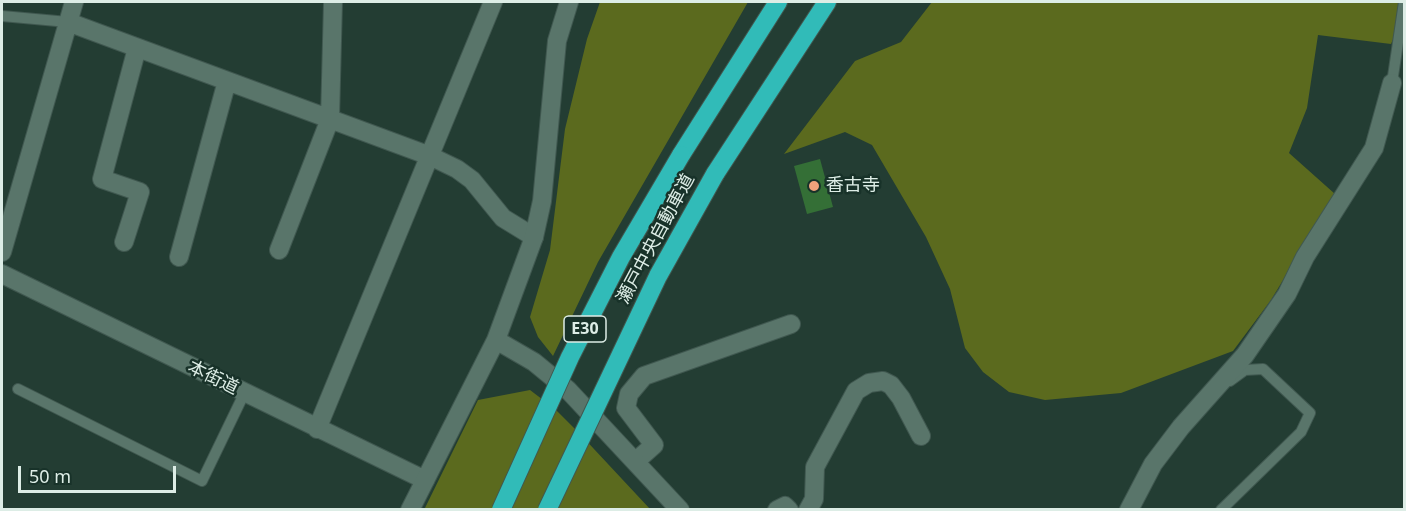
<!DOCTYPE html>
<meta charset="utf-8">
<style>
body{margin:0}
#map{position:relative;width:1406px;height:511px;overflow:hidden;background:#233d33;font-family:"Noto Sans",sans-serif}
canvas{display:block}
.frame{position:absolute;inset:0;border:3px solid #ddede6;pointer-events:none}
.scale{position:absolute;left:18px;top:466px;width:158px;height:27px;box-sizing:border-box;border:3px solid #ddede6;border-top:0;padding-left:8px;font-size:18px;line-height:21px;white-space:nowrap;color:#ddede6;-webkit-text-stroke:4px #183229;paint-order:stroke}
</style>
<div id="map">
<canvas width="1406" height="511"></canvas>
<div class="frame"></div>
<div class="scale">50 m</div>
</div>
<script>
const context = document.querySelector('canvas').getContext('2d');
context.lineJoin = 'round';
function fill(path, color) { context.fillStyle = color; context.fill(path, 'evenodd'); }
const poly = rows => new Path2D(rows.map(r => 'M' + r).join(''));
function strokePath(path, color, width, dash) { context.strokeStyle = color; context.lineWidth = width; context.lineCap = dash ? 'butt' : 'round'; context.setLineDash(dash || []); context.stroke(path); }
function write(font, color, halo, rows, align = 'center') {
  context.font = font + ' "Noto Sans","Noto Sans JP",sans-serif'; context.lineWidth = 5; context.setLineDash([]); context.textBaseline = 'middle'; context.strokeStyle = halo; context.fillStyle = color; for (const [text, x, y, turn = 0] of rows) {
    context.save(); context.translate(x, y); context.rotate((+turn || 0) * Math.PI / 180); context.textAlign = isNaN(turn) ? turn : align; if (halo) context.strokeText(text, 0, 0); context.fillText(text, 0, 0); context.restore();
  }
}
fill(poly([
 [600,2,748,2,598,262,553,356,538,337,530,317,550,250,565,129,587,39],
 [932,2,1404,2,1404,15,1391,44,1318,35,1307,108,1289,153,1335,194,1271,300,1233,351,1121,393,1045,400,1009,392,983,372,965,348,950,289,926,237,872,145,845,132,784,154,855,61,901,42],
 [530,390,555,409,580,434,650,509,424,510,478,400]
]), '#5b6a1e');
fill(poly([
 [820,159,833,207,807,214,794,166]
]), '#346f36');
const lane = poly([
 [2,16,68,22],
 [1392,83,1404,2],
 [18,389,202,481,244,394],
 [1221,510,1301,432,1310,413,1263,369,1245,370,1230,381]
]);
const street = poly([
 [68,22,430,156,457,169,472,180,503,218,534,237],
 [124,242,140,192,102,179,137,48],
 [279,250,330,119,333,2],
 [2,252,74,2],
 [179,257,227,81],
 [2,274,425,480],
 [317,429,493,2],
 [636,461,654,445,626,408,629,394,644,376,791,324],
 [777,510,785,506,789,510],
 [808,510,814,499,815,467,856,391,869,383,883,381,891,385,901,398,921,436],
 [1129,510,1153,464,1181,427,1245,355,1287,294,1305,257,1374,148,1392,83]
]);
const secondary = poly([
 [496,340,534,362,568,390,680,510],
 [410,510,496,340,534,237,542,201,557,41,569,2]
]);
const highway = poly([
 [681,155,778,2],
 [715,174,827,2]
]);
strokePath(lane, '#405850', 12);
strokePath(street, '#405850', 20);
strokePath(secondary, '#405850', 20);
strokePath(highway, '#405850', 20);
strokePath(lane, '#59756a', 10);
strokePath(street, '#59756a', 18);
strokePath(secondary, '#59756a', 18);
strokePath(highway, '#31bbb8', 18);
const highwayBridge = poly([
 [501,510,570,357,621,257,681,155],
 [547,510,658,276,715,174]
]);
strokePath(highwayBridge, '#405850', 20, []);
strokePath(highwayBridge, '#31bbb8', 18);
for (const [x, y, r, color] of [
 [814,186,6,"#f1a17b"]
]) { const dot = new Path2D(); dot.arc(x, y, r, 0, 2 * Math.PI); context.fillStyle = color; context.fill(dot); strokePath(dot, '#183229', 2); }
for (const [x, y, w] of [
 [585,329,42]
]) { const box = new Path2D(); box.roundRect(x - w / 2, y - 13, w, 26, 4.5); context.fillStyle = '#183229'; context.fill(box); strokePath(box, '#ddede6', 1.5); }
write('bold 16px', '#ddede6', null, [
 ["E30",585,329]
]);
write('18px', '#ddede6', '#183229', [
 ["香古寺",826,186]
], 'left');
write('18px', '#ddede6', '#183229', [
 ["瀬戸中央自動車道",656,239,-62],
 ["本街道",213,378,26]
]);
</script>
